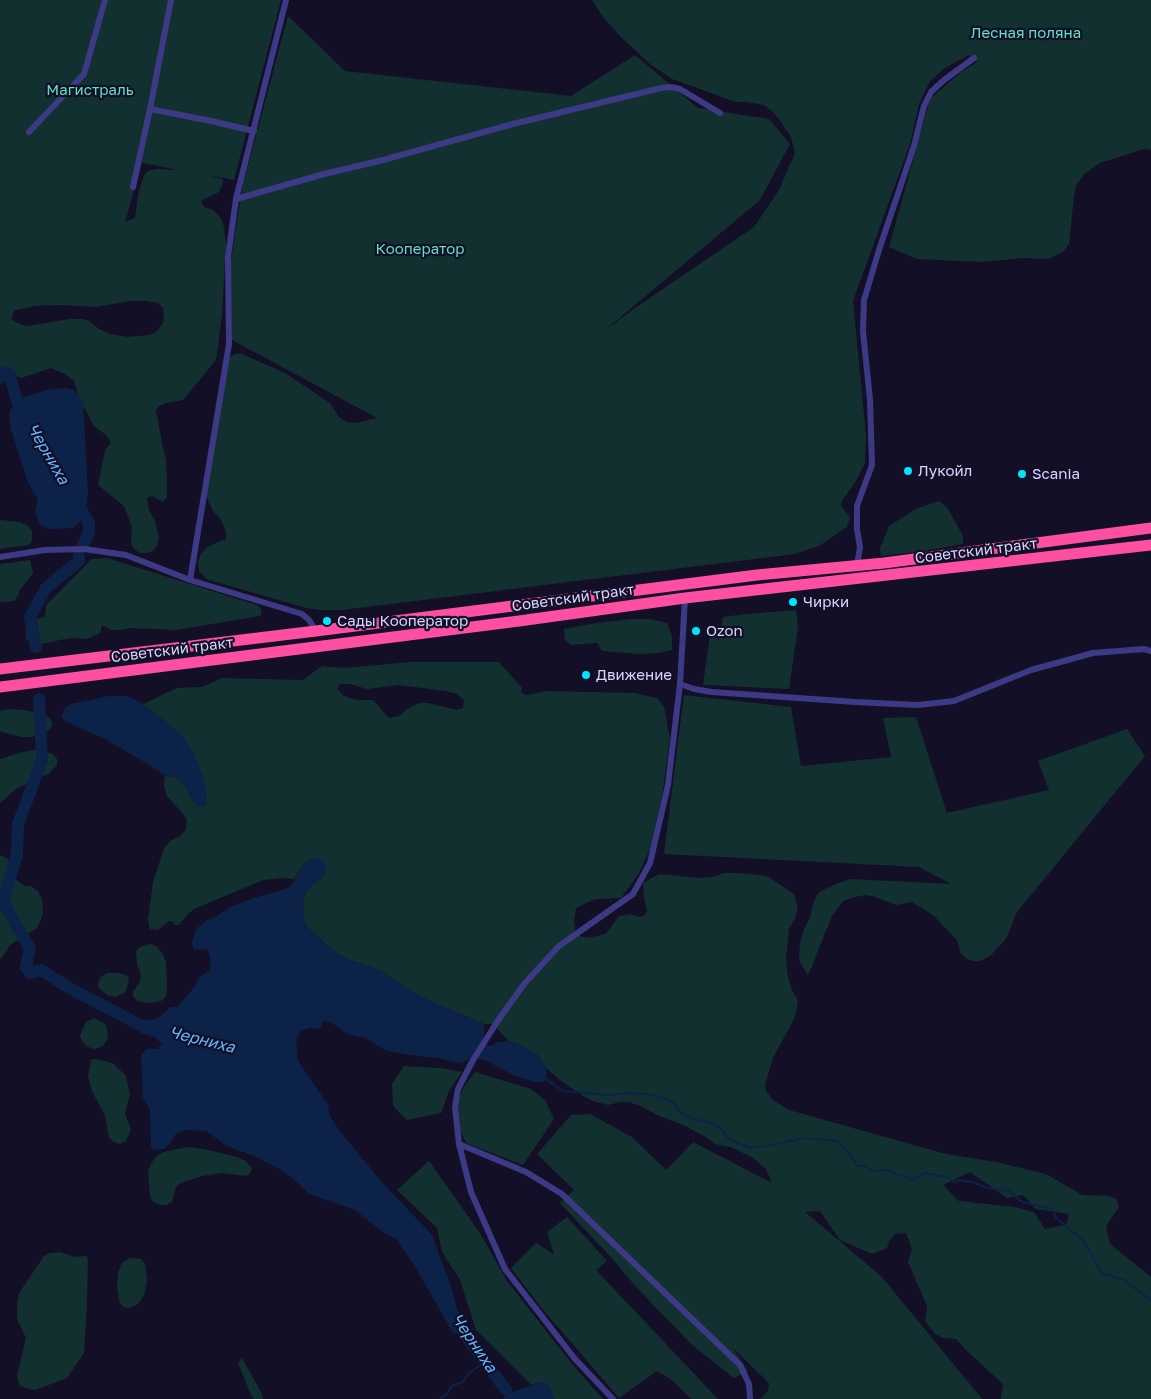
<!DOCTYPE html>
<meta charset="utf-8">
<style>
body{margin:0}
canvas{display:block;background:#130f26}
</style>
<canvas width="1151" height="1399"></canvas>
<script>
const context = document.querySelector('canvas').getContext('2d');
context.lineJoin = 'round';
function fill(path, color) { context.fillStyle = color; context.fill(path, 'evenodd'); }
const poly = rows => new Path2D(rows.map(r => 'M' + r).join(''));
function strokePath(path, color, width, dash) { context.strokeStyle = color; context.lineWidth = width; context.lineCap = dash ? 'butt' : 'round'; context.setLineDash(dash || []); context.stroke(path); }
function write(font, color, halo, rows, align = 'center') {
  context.font = font + ' "Golos Text",sans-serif'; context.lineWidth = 4.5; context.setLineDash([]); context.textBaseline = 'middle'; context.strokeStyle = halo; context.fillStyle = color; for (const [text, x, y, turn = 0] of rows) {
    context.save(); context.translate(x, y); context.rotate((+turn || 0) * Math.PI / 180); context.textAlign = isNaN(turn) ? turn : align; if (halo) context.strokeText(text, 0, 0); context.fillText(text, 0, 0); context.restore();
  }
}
fill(poly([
 [0,0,281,0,234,180,207,175,222,179,223,183,219,192,201,201,204,207,213,210,221,218,224,227,226,245,222,315,216,360,183,400,165,403,158,407,156,411,163,448,166,460,167,488,167,497,163,502,152,496,147,498,149,510,155,521,159,538,157,546,153,551,147,553,140,553,134,549,132,546,131,540,132,528,124,506,98,485,105,450,111,443,106,435,95,427,90,419,80,400,74,381,65,374,51,368,21,378,0,368],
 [142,163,179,170,157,169,148,171,144,175,138,195,135,218,125,222],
 [129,301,145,301,158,303,163,308,164,315,163,323,156,332,150,335,127,337,110,334,99,329,88,320,81,319,69,319,29,326,22,325,12,320,12,316,14,311,16,310,35,306,59,305,96,307],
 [592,0,1151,0,1151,150,1144,149,1100,163,1084,174,1076,186,1074,195,1069,244,1064,251,1049,259,1023,258,981,262,917,259,889,247,930,99,960,73,977,62,969,55,945,68,930,81,919,104,910,144,853,301,866,435,865,463,856,481,842,501,841,506,850,517,847,527,819,546,795,554,342,610,322,610,306,608,206,579,199,571,198,562,201,554,207,547,226,539,226,532,220,518,213,511,208,500,205,485,228,361,231,356,235,354,242,354,285,373,330,403,339,417,347,422,356,423,377,418,232,340,230,267,242,188,288,16,345,71,571,96,635,55,698,108,769,119,790,144,760,200,604,331,635,308,754,227,779,190,795,153,791,137,779,119,772,111,764,105,746,102,736,102,672,79,650,64,621,37,603,17],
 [939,501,947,507,963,536,963,544,923,551,881,556,880,548,889,526,916,509],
 [0,520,20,522,28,526,32,531,32,540,29,545,0,549],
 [107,558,257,605,260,607,262,613,260,616,176,630,131,628,122,630,111,630,102,625,100,633,87,639,70,638,41,644,29,641,26,638,26,626,28,622,34,619,45,617,46,605,84,567,91,559],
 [30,560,33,573,20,590,18,596,14,601,0,602,0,564],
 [796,610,798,627,789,689,703,685,710,636,721,629,723,617,747,614],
 [631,619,650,619,667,623,672,637,672,650,659,653,640,654,602,651,597,643,571,645,565,640,564,629,597,623],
 [411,662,499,662,522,688,521,692,526,695,547,691,634,693,657,698,664,707,670,739,662,796,650,849,638,875,621,898,595,899,576,908,574,921,576,935,588,938,606,934,619,916,630,914,640,917,645,915,647,910,644,897,643,883,659,874,700,878,712,877,724,873,739,873,767,876,794,894,798,909,794,920,789,929,786,960,788,977,792,990,798,1001,795,1017,773,1058,765,1085,766,1091,773,1100,789,1110,946,1154,996,1162,1046,1174,1082,1195,1109,1196,1116,1199,1119,1207,1106,1226,1110,1244,1151,1277,1151,1399,1001,1399,1003,1384,966,1350,956,1339,943,1338,935,1334,925,1321,927,1306,908,1262,912,1249,906,1233,895,1234,889,1242,887,1248,872,1254,840,1240,820,1211,805,1212,881,1276,982,1399,760,1399,768,1391,769,1383,732,1347,748,1371,734,1378,691,1344,638,1289,608,1254,560,1203,574,1190,537,1154,571,1115,590,1114,632,1137,666,1170,693,1142,772,1183,766,1169,753,1158,731,1147,715,1144,706,1137,683,1125,657,1115,643,1107,629,1102,620,1102,608,1105,593,1101,583,1096,560,1080,546,1068,539,1056,520,1045,509,1041,493,1024,484,1024,434,1003,411,991,382,971,344,958,335,952,308,928,304,921,303,901,305,893,311,886,324,876,303,865,294,879,281,878,263,880,194,909,186,916,179,925,175,925,172,921,169,921,158,930,150,929,149,926,148,919,153,882,164,849,170,841,180,836,186,829,187,821,183,814,167,796,164,786,165,776,177,778,182,782,187,789,191,799,165,721,143,704,177,688,202,687,222,678,303,680,322,666,344,668],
 [340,684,350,684,367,689,399,685,446,691,457,694,464,700,463,708,457,710,428,703,419,703,407,709,399,716,389,718,373,700,356,700,344,696,337,689],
 [970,1172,1007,1198,1023,1195,1036,1209,1069,1214,1066,1225,1045,1229,1034,1212,1014,1207,959,1201,943,1185],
 [684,695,791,707,801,766,891,757,883,718,916,717,947,813,1049,790,1038,761,1127,729,1145,756,1017,912,1006,939,990,956,980,961,973,961,967,959,961,954,957,940,933,915,912,902,896,905,872,896,865,895,855,897,843,901,832,916,808,976,799,960,800,943,804,929,810,917,813,904,817,895,821,891,836,884,850,879,951,884,919,867,664,854],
 [11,709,24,710,44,715,51,719,52,725,49,730,41,734,32,737,22,737,2,732,0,730,0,711],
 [34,750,44,751,53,754,57,759,57,765,48,774,16,789,0,803,0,759,19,753],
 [0,855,8,859,17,881,26,886,31,886,38,891,42,900,43,914,37,928,10,945,2,958,0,959],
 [149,944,155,945,163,954,166,962,167,983,166,996,161,1001,147,1003,137,1001,133,996,133,992,140,982,141,975,137,964,136,951,140,947],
 [107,973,119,973,128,976,129,978,127,987,125,992,116,997,107,995,99,988,98,985,100,978],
 [94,1018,105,1024,107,1029,108,1038,103,1046,94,1049,86,1046,82,1041,80,1035,86,1022],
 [94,1059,106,1061,114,1064,126,1076,130,1094,125,1114,131,1129,126,1141,120,1144,114,1142,109,1138,105,1116,92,1091,88,1076,91,1060],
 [404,1066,441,1068,462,1072,449,1091,441,1113,407,1120,393,1106,392,1084],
 [475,1072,531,1089,545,1100,554,1119,523,1165,466,1143,458,1126,456,1108,463,1088],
 [187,1147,204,1149,237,1157,246,1161,252,1169,249,1175,246,1176,223,1173,201,1176,181,1183,176,1187,172,1202,166,1205,160,1205,153,1202,150,1196,148,1171,152,1162,158,1155,164,1152],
 [429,1161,480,1233,507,1281,572,1364,603,1399,554,1399,549,1386,542,1382,531,1385,476,1330,460,1280,442,1252,437,1228,397,1190],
 [567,1217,607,1261,596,1270,718,1399,691,1399,672,1380,657,1371,619,1398,539,1305,511,1268,536,1243,554,1254,547,1232],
 [60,1252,75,1257,87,1256,88,1262,87,1302,84,1353,67,1378,35,1390,28,1389,20,1386,17,1376,26,1338,17,1319,17,1304,19,1293,44,1256,50,1253],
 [129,1258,141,1259,145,1264,147,1280,145,1292,140,1302,133,1307,127,1308,122,1306,119,1301,117,1288,118,1272,122,1263],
 [242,1358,263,1396,263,1399,254,1399,251,1395,238,1363]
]), '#12302f');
fill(poly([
 [66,388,73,390,78,394,83,402,88,493,85,517,73,528,51,529,45,528,40,524,35,513,38,500,27,480,11,429,9,413,16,399,47,390],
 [109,696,128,696,143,704,181,734,193,751,202,773,207,797,206,805,198,807,191,799,187,789,182,782,177,778,165,776,156,769,105,739,67,722,61,717,65,708,71,704],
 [311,858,320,859,325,864,326,872,324,876,311,886,305,893,303,901,304,921,308,928,314,934,335,952,343,958,382,971,411,991,434,1003,484,1024,484,1036,482,1043,483,1045,491,1046,498,1042,509,1041,520,1045,539,1056,546,1068,547,1074,544,1082,534,1082,513,1075,489,1062,473,1057,460,1063,453,1062,438,1058,416,1056,387,1051,365,1038,349,1035,335,1025,324,1020,320,1029,309,1028,301,1031,296,1040,298,1061,328,1105,330,1116,339,1130,380,1180,432,1235,452,1289,463,1332,453,1333,413,1263,396,1239,383,1232,355,1210,309,1194,299,1184,283,1171,256,1157,227,1146,206,1131,186,1130,178,1133,175,1135,171,1142,164,1149,155,1150,151,1147,150,1110,143,1098,141,1054,148,1049,158,1049,162,1044,155,1037,140,1033,140,1025,144,1021,157,1019,171,1007,177,1007,194,988,199,977,209,971,211,961,209,953,207,950,203,949,194,950,192,942,196,929,207,920,217,916,230,907,254,898,285,889,291,886,303,865],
 [542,1382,546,1383,549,1386,554,1399,503,1399,508,1394,531,1385]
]), '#0c2248');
strokePath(poly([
 [0,898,5,896],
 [545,1079,546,1079,563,1091,609,1095,628,1093,655,1095,674,1103,681,1113,693,1119,708,1122,719,1127,729,1139,749,1148,768,1146,803,1138,837,1141,852,1157,857,1166,865,1166,874,1171,886,1170,914,1180,924,1173,947,1177,954,1182,959,1180,972,1182,988,1188,1009,1191,1022,1202,1053,1209,1056,1218,1082,1239,1092,1255,1101,1273,1124,1280,1151,1300],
 [440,1399,447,1394,452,1386,463,1382,468,1374,485,1362]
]), '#0c2248', 2);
strokePath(poly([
 [0,378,5,372,10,374,16,399,24,414],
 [76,502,89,523,89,532,83,545],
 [36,647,30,617,46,588,79,561,79,556],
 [39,699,42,760,18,824,17,854,3,902,30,949,26,967,30,973,41,970,71,989,140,1025,155,1029],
 [455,1317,463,1332,506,1390]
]), '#0c2248', 12);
strokePath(poly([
 [171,0,150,109,211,121,254,131],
 [29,132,84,74,105,0],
 [133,187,150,109],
 [236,199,324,174,383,160,513,124,661,88,671,87,680,89,720,113],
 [0,557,45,550,84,549,126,555,190,580,302,614,309,620,316,631],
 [857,565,860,547,857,529,857,506,872,465,870,400,863,331,864,300,879,250,914,146,924,106,931,92,944,80,974,58],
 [190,580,229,344,228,257,236,199,286,0],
 [680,684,694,689,712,692,855,702,918,705,954,701,1031,670,1093,653,1144,649,1151,651],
 [459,1144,526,1172,562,1194,740,1365,749,1384,750,1399],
 [613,1399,575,1359,505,1269,471,1192,459,1144,455,1107,458,1089,473,1060,499,1019,525,983,559,946,633,894,650,863,668,785,680,684,685,598]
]), '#3d3a85', 6);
strokePath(poly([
 [0,669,316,631,757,575,884,563,1151,528],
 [0,687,519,621,685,598,1151,545]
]), '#ff4fa3', 11);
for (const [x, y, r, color] of [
 [908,471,5,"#00e5ff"],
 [1022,474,5,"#00e5ff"],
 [793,602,5,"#00e5ff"],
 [327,621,5,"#00e5ff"],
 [696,631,5,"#00e5ff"],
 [586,675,5,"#00e5ff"]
]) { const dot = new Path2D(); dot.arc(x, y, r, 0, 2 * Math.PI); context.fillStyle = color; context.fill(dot); strokePath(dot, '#130f26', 2); }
write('15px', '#5fe0c0', '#130f26', [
 ["Лесная поляна",1026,33],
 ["Магистраль",90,90],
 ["Кооператор",420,249]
]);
write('15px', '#d9d4ff', '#130f26', [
 ["Лукойл",918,471],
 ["Scania",1032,474],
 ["Чирки",803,602],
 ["Сады Кооператор",337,621],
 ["Ozon",706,631],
 ["Движение",596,675]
], 'left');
write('15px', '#d9d4ff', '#130f26', [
 ["Советский тракт",976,551,-7],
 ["Советский тракт",573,598,-8],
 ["Советский тракт",172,650,-7]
]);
write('italic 16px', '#62b6ff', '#130f26', [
 ["Черниха",48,454,60],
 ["Черниха",202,1040,14],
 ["Черниха",474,1343,56]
]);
</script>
